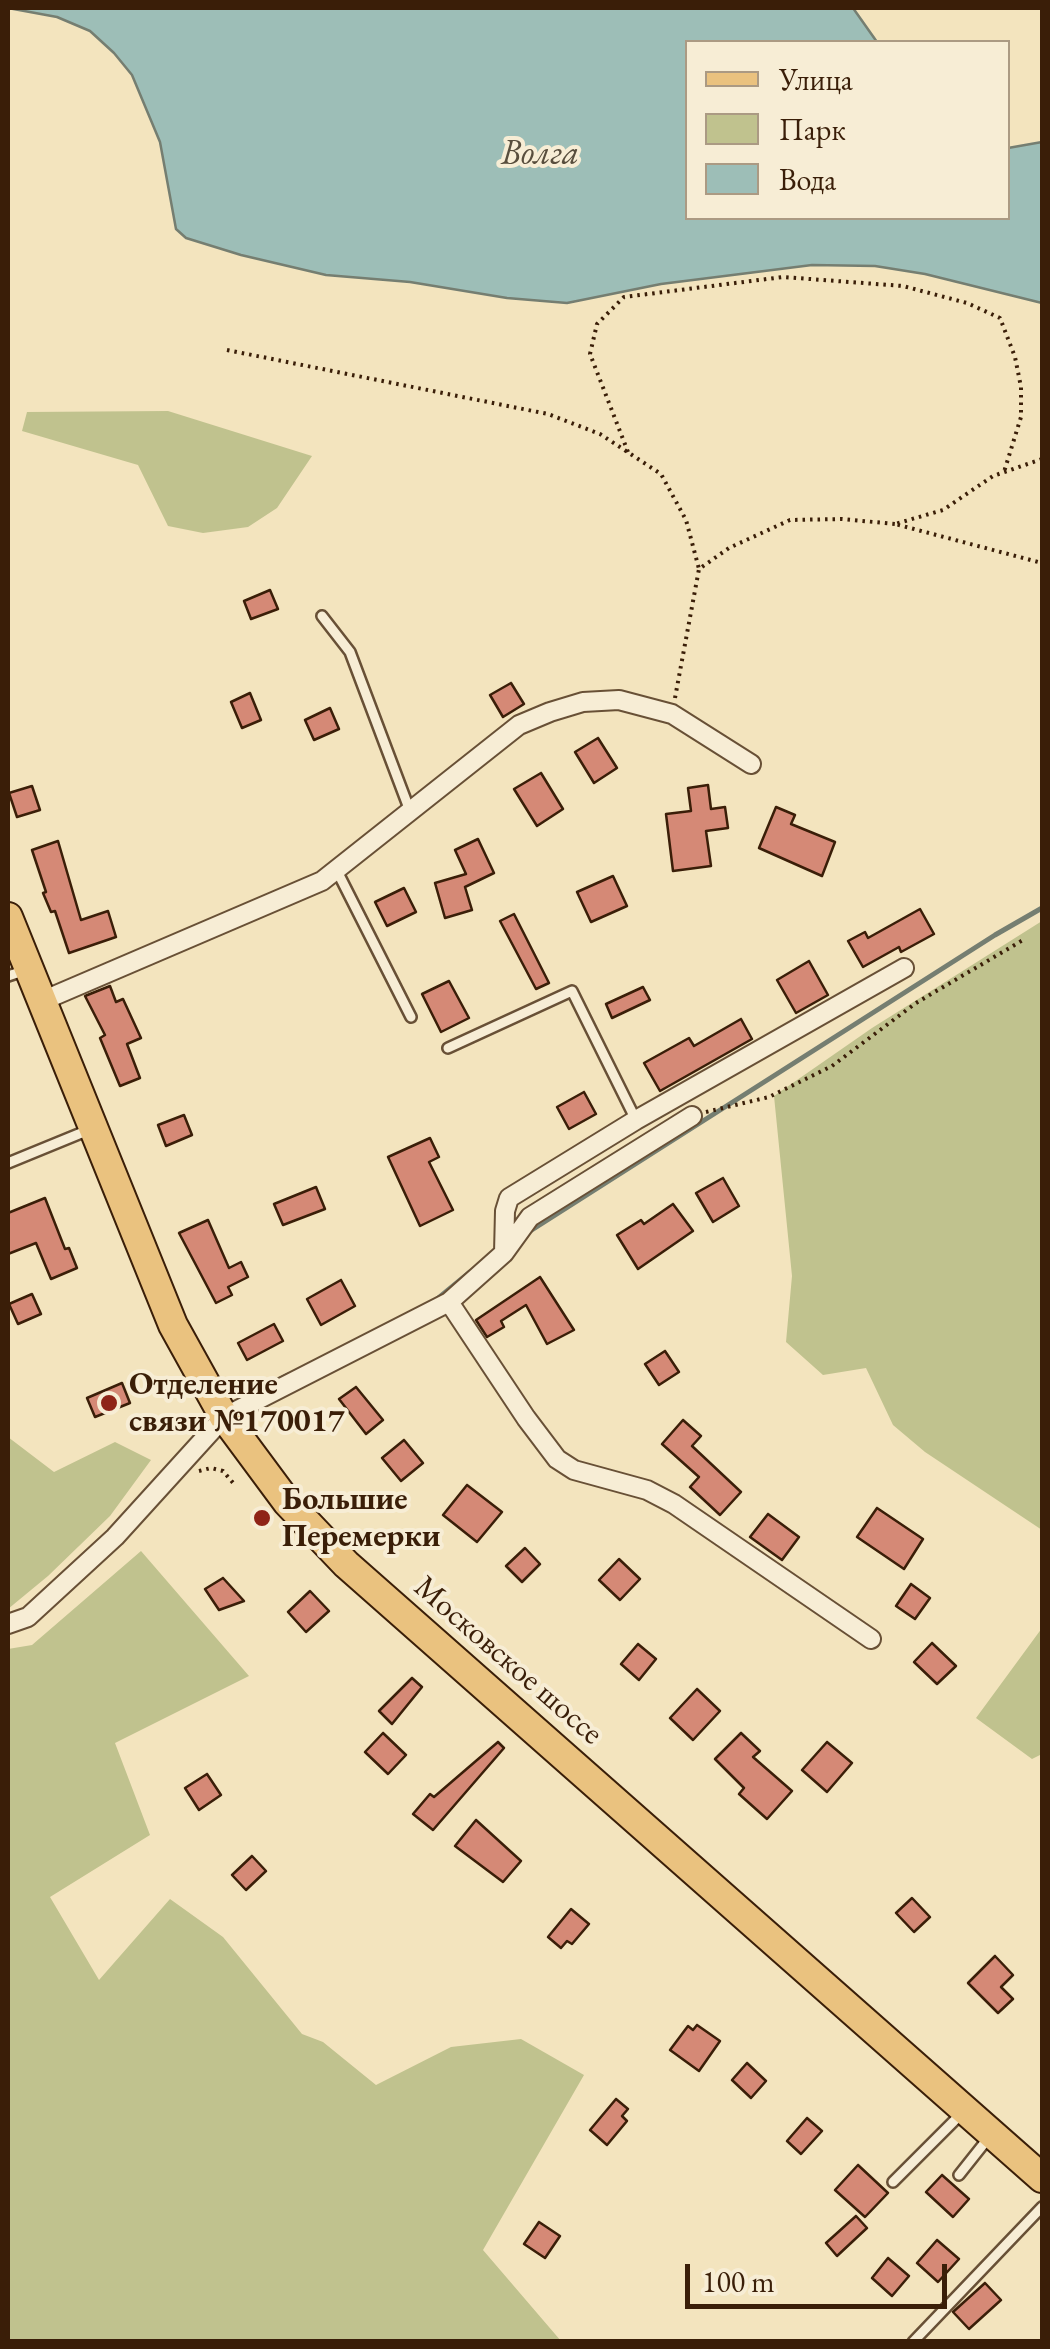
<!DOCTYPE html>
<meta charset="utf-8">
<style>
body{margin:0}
#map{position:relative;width:1050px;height:2349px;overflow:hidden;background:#f3e4be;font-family:"EB Garamond",serif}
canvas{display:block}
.frame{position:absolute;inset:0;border:10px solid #3a1e08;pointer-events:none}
.legend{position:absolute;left:685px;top:40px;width:325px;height:180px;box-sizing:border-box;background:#f7edd5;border:2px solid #ab9a83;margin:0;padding:12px 18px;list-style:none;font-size:30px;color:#3a1e08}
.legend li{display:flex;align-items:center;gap:20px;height:50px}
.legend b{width:50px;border:2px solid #ab9a83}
.scale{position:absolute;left:685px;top:2264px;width:262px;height:45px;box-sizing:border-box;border:5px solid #3a1e08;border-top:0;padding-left:12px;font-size:30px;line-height:35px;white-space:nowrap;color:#3a1e08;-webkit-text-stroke:8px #f7edd5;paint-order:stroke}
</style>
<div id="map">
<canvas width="1050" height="2349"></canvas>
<div class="frame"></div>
<ul class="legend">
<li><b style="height:12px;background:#eac27f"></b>Улица</li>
<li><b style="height:28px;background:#c0c28e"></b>Парк</li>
<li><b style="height:28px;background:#9dbeb7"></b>Вода</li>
</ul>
<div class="scale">100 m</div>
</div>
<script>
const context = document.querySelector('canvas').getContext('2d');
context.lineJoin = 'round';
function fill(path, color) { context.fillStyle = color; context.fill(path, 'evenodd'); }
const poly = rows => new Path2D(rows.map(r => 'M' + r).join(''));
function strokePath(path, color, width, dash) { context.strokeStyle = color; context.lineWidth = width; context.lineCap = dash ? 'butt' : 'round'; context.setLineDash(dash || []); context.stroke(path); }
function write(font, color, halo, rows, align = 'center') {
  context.font = font + ' "EB Garamond",serif'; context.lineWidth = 8; context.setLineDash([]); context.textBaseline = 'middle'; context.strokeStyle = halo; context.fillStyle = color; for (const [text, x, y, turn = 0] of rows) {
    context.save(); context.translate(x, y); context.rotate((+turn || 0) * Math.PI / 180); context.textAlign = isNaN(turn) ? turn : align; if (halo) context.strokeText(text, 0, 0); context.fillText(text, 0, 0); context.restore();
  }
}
fill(poly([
 [168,411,312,456,277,508,248,527,203,533,168,526,138,465,22,431,27,412],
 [1042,921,1042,1530,925,1452,893,1425,866,1368,823,1375,786,1342,792,1276,774,1096,872,1028],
 [8,1437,54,1472,115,1442,151,1460,110,1516,48,1576,8,1609],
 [141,1551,249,1676,115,1743,150,1835,50,1897,99,1980,170,1899,223,1937,302,2034,323,2042,376,2085,451,2047,521,2039,584,2075,483,2250,561,2341,8,2341,8,1649,32,1645],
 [1042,1628,1042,1754,1032,1759,976,1718]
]), '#c0c28e');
const water = poly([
 [8,8,853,8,877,42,688,42,688,218,1008,218,1008,148,1042,142,1042,303,925,274,875,266,812,265,661,284,567,303,507,298,410,282,326,275,241,255,186,238,176,229,160,142,132,75,114,53,90,31,57,17,8,8]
]);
fill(water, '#9dbeb7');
strokePath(water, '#757e71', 2.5);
strokePath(poly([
 [527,1233,995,935,1042,908],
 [436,1300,470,1272],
 [250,1394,288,1375]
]), '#757e71', 5);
const building = poly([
 [270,590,278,609,251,619,244,601,270,590],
 [511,683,524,704,503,717,490,695,511,683],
 [250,693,261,720,242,728,231,702,250,693],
 [330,708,339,729,314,740,305,720,330,708],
 [598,738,617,768,594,783,575,752,598,738],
 [541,773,563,809,537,826,514,789,541,773],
 [708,785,711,809,725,807,728,828,706,831,711,866,673,871,666,814,691,811,688,788,708,785],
 [32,786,40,810,17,817,9,793,32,786],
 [776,807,795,815,791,824,835,842,822,876,759,848,776,807],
 [478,839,494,873,465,887,472,910,445,918,435,883,466,874,455,850,478,839],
 [58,841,81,920,108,911,116,937,69,953,55,911,51,912,43,893,46,892,32,850,58,841],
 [613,876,627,906,591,922,577,892,613,876],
 [404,888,416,912,387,926,375,902,404,888],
 [920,909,934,934,901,952,899,947,863,967,848,941,865,932,868,938,920,909],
 [514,914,549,983,536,989,500,921,514,914],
 [809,961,828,995,796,1013,777,980,809,961],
 [449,981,469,1018,441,1032,422,994,449,981],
 [110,986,116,1002,123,999,141,1038,127,1044,140,1078,120,1086,100,1038,105,1035,85,996,110,986],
 [643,987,650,1000,612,1018,606,1004,643,987],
 [741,1019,752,1039,660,1091,644,1063,689,1038,694,1046,741,1019],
 [584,1092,596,1114,569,1129,557,1107,584,1092],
 [184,1115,192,1135,166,1146,158,1125,184,1115],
 [430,1138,439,1157,429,1162,453,1210,420,1226,388,1157,430,1138],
 [723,1178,739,1206,713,1222,696,1193,723,1178],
 [316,1187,325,1209,283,1225,274,1204,316,1187],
 [45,1198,65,1249,69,1248,77,1268,51,1279,36,1243,8,1254,8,1213,45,1198],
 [673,1204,693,1231,638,1269,617,1235,641,1220,644,1224,673,1204],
 [208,1220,229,1268,241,1262,248,1277,228,1287,232,1295,216,1303,179,1233,208,1220],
 [540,1277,574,1330,547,1344,526,1305,501,1321,504,1327,487,1337,476,1320,540,1277],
 [341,1280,355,1306,321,1325,307,1299,341,1280],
 [32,1294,41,1314,18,1324,9,1304,32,1294],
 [274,1324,283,1341,247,1360,238,1343,274,1324],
 [665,1351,679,1372,659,1385,645,1364,665,1351],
 [122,1383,130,1403,95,1417,87,1398,122,1383],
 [356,1387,383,1420,366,1434,339,1399,356,1387],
 [683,1420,701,1436,692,1446,741,1492,720,1515,690,1487,699,1477,662,1444,683,1420],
 [404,1440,423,1463,401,1481,382,1458,404,1440],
 [467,1485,502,1512,477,1542,443,1515,467,1485],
 [877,1508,923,1539,904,1569,857,1537,877,1508],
 [768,1514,799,1537,782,1560,750,1537,768,1514],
 [525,1548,540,1564,522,1582,506,1566,525,1548],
 [619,1559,640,1579,620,1600,599,1580,619,1559],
 [223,1578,244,1601,219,1610,205,1589,223,1578],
 [911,1584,930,1598,915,1619,896,1606,911,1584],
 [310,1591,329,1611,306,1632,288,1612,310,1591],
 [932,1643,956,1666,937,1684,914,1662,932,1643],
 [638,1644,656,1659,639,1680,621,1664,638,1644],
 [412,1678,422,1687,392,1724,379,1711,412,1678],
 [697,1689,720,1711,693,1740,670,1718,697,1689],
 [383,1733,406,1755,388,1774,365,1752,383,1733],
 [741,1733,760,1751,753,1757,792,1791,767,1819,739,1794,744,1788,715,1759,741,1733],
 [498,1742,504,1748,433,1830,413,1814,430,1794,434,1797,498,1742],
 [827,1742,852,1763,827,1792,802,1770,827,1742],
 [207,1774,221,1795,199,1810,185,1788,207,1774],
 [476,1820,521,1861,503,1882,455,1846,476,1820],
 [252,1856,266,1871,246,1890,232,1875,252,1856],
 [912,1898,930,1917,914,1932,896,1913,912,1898],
 [571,1909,589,1924,572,1944,567,1941,561,1948,548,1937,571,1909],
 [995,1956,1013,1975,1001,1987,1013,1999,998,2013,968,1983,995,1956],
 [697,2025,720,2041,699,2071,670,2050,688,2026,693,2030,697,2025],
 [747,2063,766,2081,751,2098,732,2080,747,2063],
 [616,2099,628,2109,622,2116,627,2121,607,2145,590,2130,616,2099],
 [807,2118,822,2131,801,2154,787,2141,807,2118],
 [858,2165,888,2193,865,2217,835,2190,858,2165],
 [942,2175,969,2199,953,2217,926,2192,942,2175],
 [856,2216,867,2228,837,2256,826,2243,856,2216],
 [539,2222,560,2236,545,2258,524,2244,539,2222],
 [937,2240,959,2259,938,2282,917,2263,937,2240],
 [888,2258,909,2276,892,2296,872,2278,888,2258],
 [985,2283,1001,2300,969,2329,953,2312,985,2283]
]);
fill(building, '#d58976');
strokePath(building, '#3a1e08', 2.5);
const service = poly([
 [322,616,350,652,410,811],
 [336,869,411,1017],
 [8,976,26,970],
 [448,1048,572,991,636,1120],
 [8,1163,91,1129],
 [959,2175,990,2136],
 [893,2182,963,2112],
 [913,2342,1042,2207]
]);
const minor = poly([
 [42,1001,322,881,519,725,550,712,583,702,619,700,672,714,751,764],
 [504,1253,530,1217,692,1116],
 [449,1302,526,1418,557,1459,574,1470,647,1490,674,1504,871,1639],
 [8,1624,28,1617,115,1537,224,1417,449,1302,504,1253,505,1211,509,1198,636,1120,904,968]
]);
const primary = poly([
 [8,917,173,1325,224,1417,287,1502,346,1564,1042,2178]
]);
strokePath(service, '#685036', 14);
strokePath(minor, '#685036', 22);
strokePath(primary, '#3a1e08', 32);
strokePath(poly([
 [227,350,548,414,600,434,661,474,686,520,699,569],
 [628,452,590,354,597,324,624,297,783,277,903,286,967,303,1000,318,1015,357,1021,387,1021,417,1004,472],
 [1042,459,993,476,943,510,895,524,1042,563],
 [675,698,699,569,729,548,790,520,842,519,895,524],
 [706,1112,769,1097,832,1066,916,1003,1023,940],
 [199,1471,211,1468,223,1471,234,1484]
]), '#3a1e08', 4, [2.5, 5]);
strokePath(service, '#f7edd5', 9);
strokePath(minor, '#f7edd5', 18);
strokePath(primary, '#eac27f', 28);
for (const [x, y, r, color] of [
 [109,1403,10,"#8f2418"],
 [262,1518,10,"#8f2418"]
]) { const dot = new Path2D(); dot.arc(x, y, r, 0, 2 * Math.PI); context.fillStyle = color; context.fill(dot); strokePath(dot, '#f7edd5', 4); }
write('bold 32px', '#3a1e08', '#f7edd5', [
 ["Отделение",129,1385],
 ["связи №170017",129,1422],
 ["Большие",282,1500],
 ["Перемерки",282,1537]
], 'left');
write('32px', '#3a1e08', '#f7edd5', [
 ["Московское шоссе",508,1661,41]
]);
write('italic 35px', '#584e3d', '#f7edd5', [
 ["Волга",540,154]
]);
</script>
